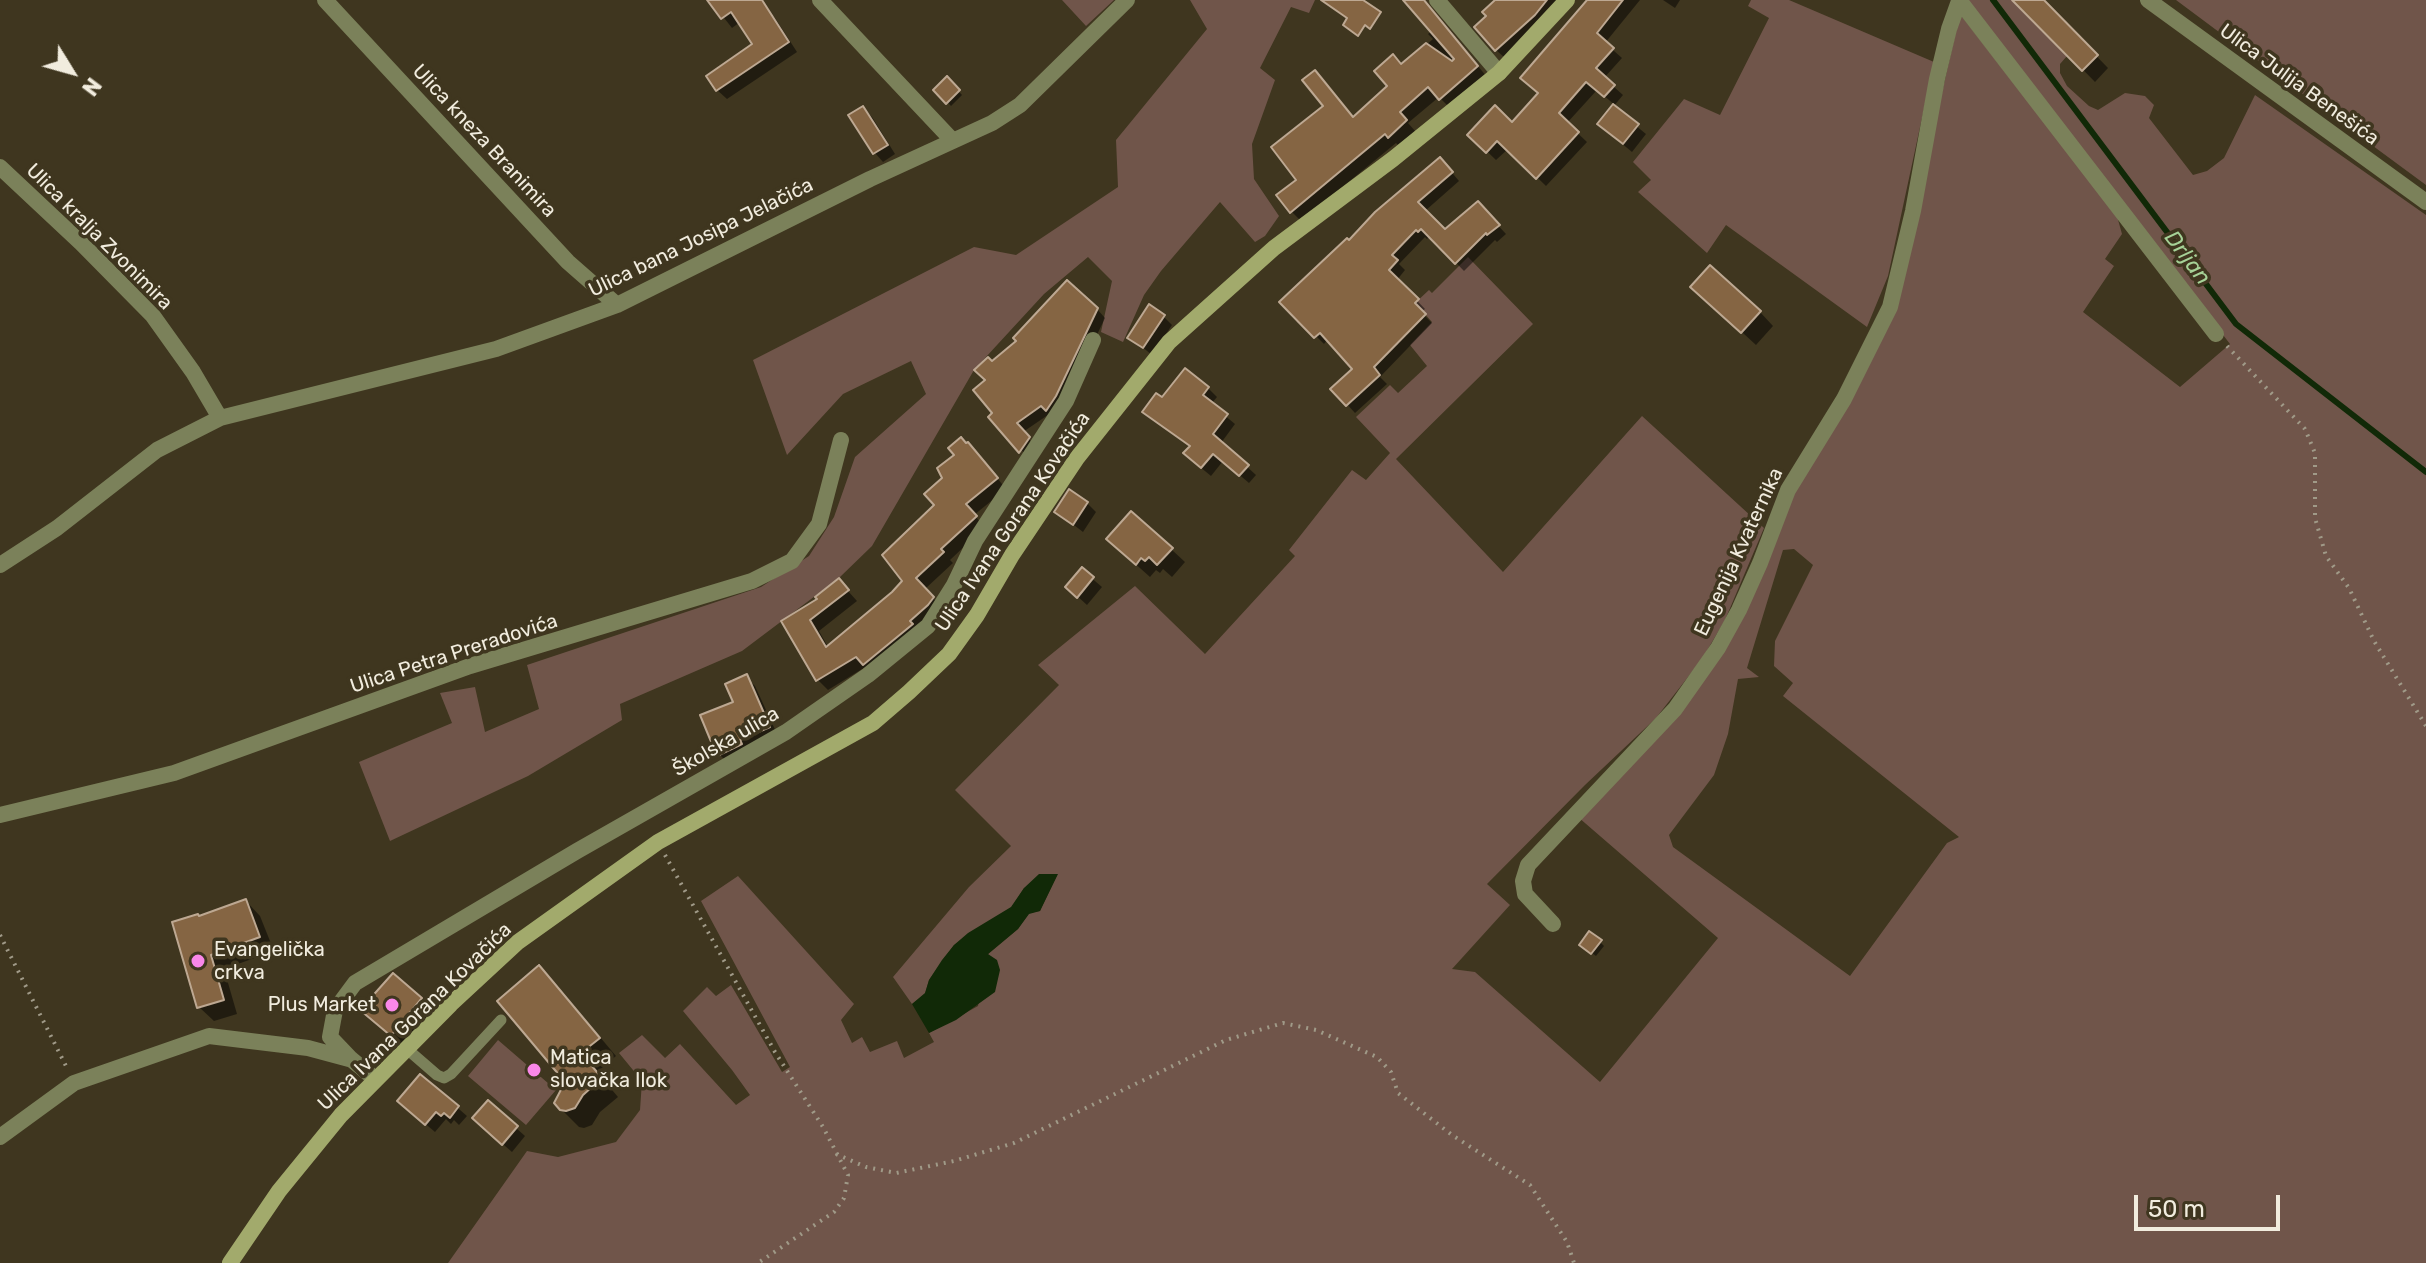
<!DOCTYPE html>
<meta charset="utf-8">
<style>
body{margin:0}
#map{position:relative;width:2426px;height:1263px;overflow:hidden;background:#3f361f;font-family:Rubik,sans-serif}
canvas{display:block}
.north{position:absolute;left:32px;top:32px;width:80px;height:80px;-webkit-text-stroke:6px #3f361f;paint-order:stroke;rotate:127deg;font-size:22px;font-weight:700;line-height:32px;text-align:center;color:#f1ecde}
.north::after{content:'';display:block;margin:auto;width:28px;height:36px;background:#f1ecde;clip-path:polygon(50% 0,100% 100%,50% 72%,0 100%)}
.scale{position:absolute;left:2134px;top:1195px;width:146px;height:36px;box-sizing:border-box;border:4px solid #f1ecde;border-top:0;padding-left:10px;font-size:24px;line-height:28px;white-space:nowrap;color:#f1ecde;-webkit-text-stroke:6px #3f361f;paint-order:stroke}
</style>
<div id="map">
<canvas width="2426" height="1263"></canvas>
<div class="north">N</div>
<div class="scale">50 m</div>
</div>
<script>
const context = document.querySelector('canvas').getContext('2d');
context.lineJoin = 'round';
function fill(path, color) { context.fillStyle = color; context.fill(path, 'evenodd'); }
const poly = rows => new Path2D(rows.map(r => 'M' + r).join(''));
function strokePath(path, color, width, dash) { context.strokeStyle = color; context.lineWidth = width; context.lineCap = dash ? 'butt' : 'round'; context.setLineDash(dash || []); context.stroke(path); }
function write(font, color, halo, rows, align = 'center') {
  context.font = font + ' Rubik,sans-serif'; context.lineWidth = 7; context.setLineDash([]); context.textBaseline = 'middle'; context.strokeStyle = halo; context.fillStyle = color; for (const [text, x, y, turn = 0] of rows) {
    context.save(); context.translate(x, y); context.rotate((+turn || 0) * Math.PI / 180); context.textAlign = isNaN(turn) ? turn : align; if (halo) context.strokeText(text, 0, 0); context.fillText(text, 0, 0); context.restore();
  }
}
fill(poly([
 [1062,0,1114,0,1086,26],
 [1190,0,1315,0,1309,13,1291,7,1260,68,1275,80,1252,144,1254,179,1279,216,1265,236,1255,242,1220,202,1161,271,1144,295,1123,342,1101,332,1112,281,1088,257,1044,294,974,370,872,546,839,578,742,651,620,704,622,720,528,776,390,841,359,762,452,723,440,693,475,687,485,732,539,709,527,665,761,587,809,556,834,517,855,457,926,394,911,361,843,394,787,455,753,360,974,247,1016,255,1118,187,1116,140,1207,29],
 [1751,0,1789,0,1934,62,1888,276,1867,327,1726,225,1707,253,1638,192,1651,180,1633,162,1684,99,1720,115,1769,18,1748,6],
 [1965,0,2012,0,2067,56,2060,64,2060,73,2067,86,2089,106,2098,110,2125,93,2145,96,2154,105,2149,118,2193,175,2207,171,2224,158,2255,95,2426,215,2426,1263,448,1263,527,1151,558,1157,616,1142,640,1110,642,1081,619,1053,642,1035,665,1058,680,1044,736,1105,750,1095,732,1070,683,1011,707,987,716,996,731,985,782,1072,790,1067,701,901,738,876,854,1004,841,1020,852,1043,862,1037,870,1052,897,1041,904,1058,934,1042,929,1033,978,1006,987,955,1018,929,1029,913,1040,911,1057,875,1024,888,1012,907,954,945,929,980,925,994,912,1004,893,977,969,887,1011,846,955,790,1059,685,1038,665,1135,586,1205,654,1295,556,1289,550,1352,470,1366,480,1390,453,1356,417,1390,385,1398,393,1427,366,1410,345,1432,322,1415,303,1429,290,1432,293,1468,257,1533,324,1396,459,1503,572,1642,416,1764,528,1725,620,1702,659,1656,718,1585,785,1487,884,1510,905,1452,969,1475,972,1600,1082,1718,938,1578,817,1692,696,1797,479,1891,315,1960,14,2117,216,2122,234,2105,259,2114,266,2083,312,2180,387,2230,344],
 [1794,549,1813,565,1775,641,1774,666,1793,683,1783,696,1959,837,1947,843,1850,976,1673,847,1669,835,1714,775,1728,734,1738,679,1759,677,1747,668,1783,550],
 [2176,0,2426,0,2426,185,2274,73],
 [498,1040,556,1090,526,1125,468,1076]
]), '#70554a');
fill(poly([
 [1039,874,1058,874,1040,911,1029,914,1018,929,988,954,997,960,1000,970,995,992,956,1020,929,1033,912,1004,925,993,929,980,942,960,954,945,968,933,1011,907,1024,888]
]), '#112907');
fill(poly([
 [710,0,758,0,775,18,797,52,727,99,717,90,755,45,740,22,732,28],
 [1406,0,1423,0,1487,77,1451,109,1439,97,1408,123,1416,132,1399,146,1396,143,1301,221,1291,211,1299,180,1326,107,1315,72,1354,118,1390,87,1402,66,1433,39,1428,34,1432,31],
 [1498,0,1562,0,1505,58,1496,50,1488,16],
 [1589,0,1640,0,1605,43,1622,58,1604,78,1623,95,1613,107,1646,134,1632,152,1608,132,1600,124,1615,105,1597,90,1567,123,1587,142,1546,186,1508,149,1496,160,1470,135,1512,124,1540,94],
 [1663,0,1680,0,1675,8],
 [2015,0,2042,0,2108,68,2095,82],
 [947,79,962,95,951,106,936,90],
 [863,108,872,117,895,154,883,162,875,153,851,116],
 [1448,168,1459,181,1425,211,1445,232,1478,204,1506,234,1497,242,1495,240,1464,271,1430,236,1427,239,1425,237,1399,264,1405,270,1397,280,1425,309,1421,312,1432,323,1380,377,1387,384,1355,413,1333,389,1355,369,1328,339,1324,344,1282,302,1349,243],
 [1707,300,1760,312,1773,326,1756,345],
 [1097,309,1105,318,1064,404,1023,432,1036,447,1029,458,990,417,995,413,988,381,992,364],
 [1164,317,1172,325,1152,355,1130,337],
 [1208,388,1217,397,1211,404,1235,424,1221,443,1256,475,1249,483,1223,461,1211,476,1194,462,1191,447,1145,412,1163,400],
 [978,454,1006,489,974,515,985,527,950,560,953,563,925,589,942,608,867,666,828,690,818,680,783,622,820,600,839,581,857,601,819,631,828,647,905,581,937,506],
 [1087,503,1096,512,1083,532,1057,512],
 [1171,549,1185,562,1172,577,1163,569,1160,573,1156,570,1150,577,1122,552],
 [1082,570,1102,587,1087,605,1076,595],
 [746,677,755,686,778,736,728,763,719,754],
 [246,901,260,916,274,951,224,969,237,1014,214,1021,199,1007,200,918],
 [1600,942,1604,946,1596,956,1585,948],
 [393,976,434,1013,406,1048,377,1023],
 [556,985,616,1056,597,1072,618,1097,600,1112,592,1125,584,1128,579,1127,561,1109,567,1082],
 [421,1076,467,1116,459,1125,454,1120,451,1124,446,1119,435,1132,409,1110],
 [488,1103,525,1136,512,1152,483,1127]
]), '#0007');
strokePath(poly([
 [1993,0,2236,324,2426,472]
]), '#112907', 6);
const building = poly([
 [707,0,762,0,789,42,716,91,706,76,752,44,731,12,721,19,707,0],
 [1321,0,1363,0,1381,12,1370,29,1365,25,1358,36,1343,25,1347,18,1321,0],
 [1403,0,1424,0,1478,66,1439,100,1428,87,1400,112,1407,120,1388,138,1385,134,1290,213,1276,195,1296,180,1271,147,1323,106,1302,80,1315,70,1353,117,1387,86,1374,71,1393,54,1401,64,1426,43,1452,61,1454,59,1403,0],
 [1495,0,1547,0,1535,15,1495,51,1474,27,1486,16,1482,12,1495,0],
 [1587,0,1623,0,1597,33,1614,48,1596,68,1615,85,1604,97,1586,82,1559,113,1579,132,1536,179,1497,141,1486,153,1467,135,1495,105,1512,122,1538,93,1520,78,1587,0],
 [2012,0,2044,0,2098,55,2082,71,2012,0],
 [947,76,960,90,946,104,933,90,947,76],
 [1613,104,1639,124,1623,144,1597,124,1613,104],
 [863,106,888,145,873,154,848,115,863,106],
 [1440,157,1453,172,1418,202,1445,229,1478,201,1500,225,1487,235,1486,233,1455,264,1421,229,1418,232,1416,230,1392,255,1398,260,1389,270,1419,299,1415,303,1426,314,1374,367,1380,375,1346,406,1330,389,1352,369,1320,333,1314,338,1279,302,1347,238,1349,240,1375,212,1440,157],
 [1710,265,1761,311,1741,333,1690,287,1710,265],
 [1067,280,1098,308,1056,396,1046,411,1041,406,1017,423,1030,437,1019,453,988,417,992,413,973,390,985,380,974,370,988,357,992,361,1016,341,1013,338,1067,280],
 [1149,304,1165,315,1143,348,1127,338,1149,304],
 [1185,368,1209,387,1203,395,1228,414,1213,434,1249,465,1239,476,1213,454,1201,468,1183,453,1190,446,1142,412,1156,393,1162,397,1185,368],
 [961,437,966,443,968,442,998,478,966,504,977,516,941,549,944,552,916,578,934,597,928,605,910,621,913,624,863,665,856,657,816,681,781,621,817,599,815,597,839,578,849,590,810,620,826,647,892,592,902,581,882,555,934,505,924,494,942,478,937,468,954,455,948,448,961,437],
 [1069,489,1088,502,1073,525,1054,512,1069,489],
 [1131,511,1173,548,1157,565,1149,557,1145,561,1141,558,1136,565,1106,539,1131,511],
 [1082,567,1094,577,1077,598,1065,587,1082,567],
 [747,674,770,727,740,740,742,744,717,756,700,715,733,702,725,684,747,674],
 [246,899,260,937,211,955,224,1000,197,1008,172,922,198,914,199,916,246,899],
 [1589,931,1602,940,1591,954,1579,945,1589,931],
 [539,965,600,1038,581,1053,602,1078,583,1095,575,1108,566,1111,560,1110,554,1103,565,1082,497,1001,539,965],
 [393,973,422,998,391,1036,360,1010,393,973],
 [420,1074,459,1106,450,1118,444,1113,441,1116,436,1112,425,1125,397,1101,420,1074],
 [488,1100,518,1126,502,1145,472,1118,488,1100]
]);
fill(building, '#856543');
strokePath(building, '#bda892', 2);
strokePath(poly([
 [2227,346,2305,429,2315,453,2315,518,2326,556,2349,588,2374,641,2426,726],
 [665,855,775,1052,823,1127,848,1175,844,1198,834,1212,758,1263],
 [0,935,68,1070],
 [836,1154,866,1167,896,1173,954,1161,1014,1143,1226,1040,1283,1023,1316,1030,1377,1057,1391,1072,1398,1093,1452,1135,1530,1185,1567,1242,1574,1263]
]), '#a09a88', 4, [2, 6]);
strokePath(poly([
 [407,1049,437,1075,444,1078,451,1074,501,1020]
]), '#7b815a', 11);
strokePath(poly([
 [325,0,568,262,617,305],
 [820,0,952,140],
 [1437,0,1499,73],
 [1959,0,2216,334],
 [2148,0,2426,202],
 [0,167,81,243,153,316,193,372,220,418],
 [0,565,57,528,157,450,220,418,496,349,617,305,870,179,992,123,1020,105,1127,0],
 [0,815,174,773,470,666,752,581,792,561,819,524,841,440],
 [1553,924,1525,894,1523,881,1528,865,1675,709,1718,648,1739,610,1760,563,1788,490,1844,399,1890,307,1913,211,1937,79,1949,29,1959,1],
 [375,1079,351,1059,330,1037,335,1010,355,983,577,851,786,732,868,675,928,626,954,585,975,541,1066,401,1093,340],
 [0,1137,74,1083,209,1036,308,1048,349,1059]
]), '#7b815a', 16);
strokePath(poly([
 [230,1263,279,1191,341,1115,451,1004,518,942,658,842,873,723,909,692,949,654,977,615,1012,555,1077,458,1169,342,1274,248,1393,159,1499,73,1567,0]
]), '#a2aa6c', 16);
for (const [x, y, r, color] of [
 [198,961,8,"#f987e8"],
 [392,1005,8,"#f987e8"],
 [534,1070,8,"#f987e8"]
]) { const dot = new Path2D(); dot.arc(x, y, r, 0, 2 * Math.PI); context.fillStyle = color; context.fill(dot); strokePath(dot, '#3f361f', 3); }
write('20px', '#f1ecde', '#3f361f', [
 ["Ulica Julija Benešića",2299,85,36],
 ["Ulica kneza Branimira",484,141,47],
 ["Ulica kralja Zvonimira",99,237,45],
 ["Ulica bana Josipa Jelačića",701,238,-26],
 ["Ulica Ivana Gorana Kovačića",1013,522,-56],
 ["Eugenija Kvaternika",1739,552,-65],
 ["Ulica Petra Preradovića",454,654,-18],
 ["Školska ulica",726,742,-30],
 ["Ulica Ivana Gorana Kovačića",415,1017,-44]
]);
write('20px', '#f1ecde', '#3f361f', [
 ["Evangelička",214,950],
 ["crkva",214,973],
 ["Plus Market",376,1005,"right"],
 ["Matica",550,1058],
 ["slovačka Ilok",550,1081]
], 'left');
write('italic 22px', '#a6d297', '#3f361f', [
 ["Drljan",2187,258,53]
]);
</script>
